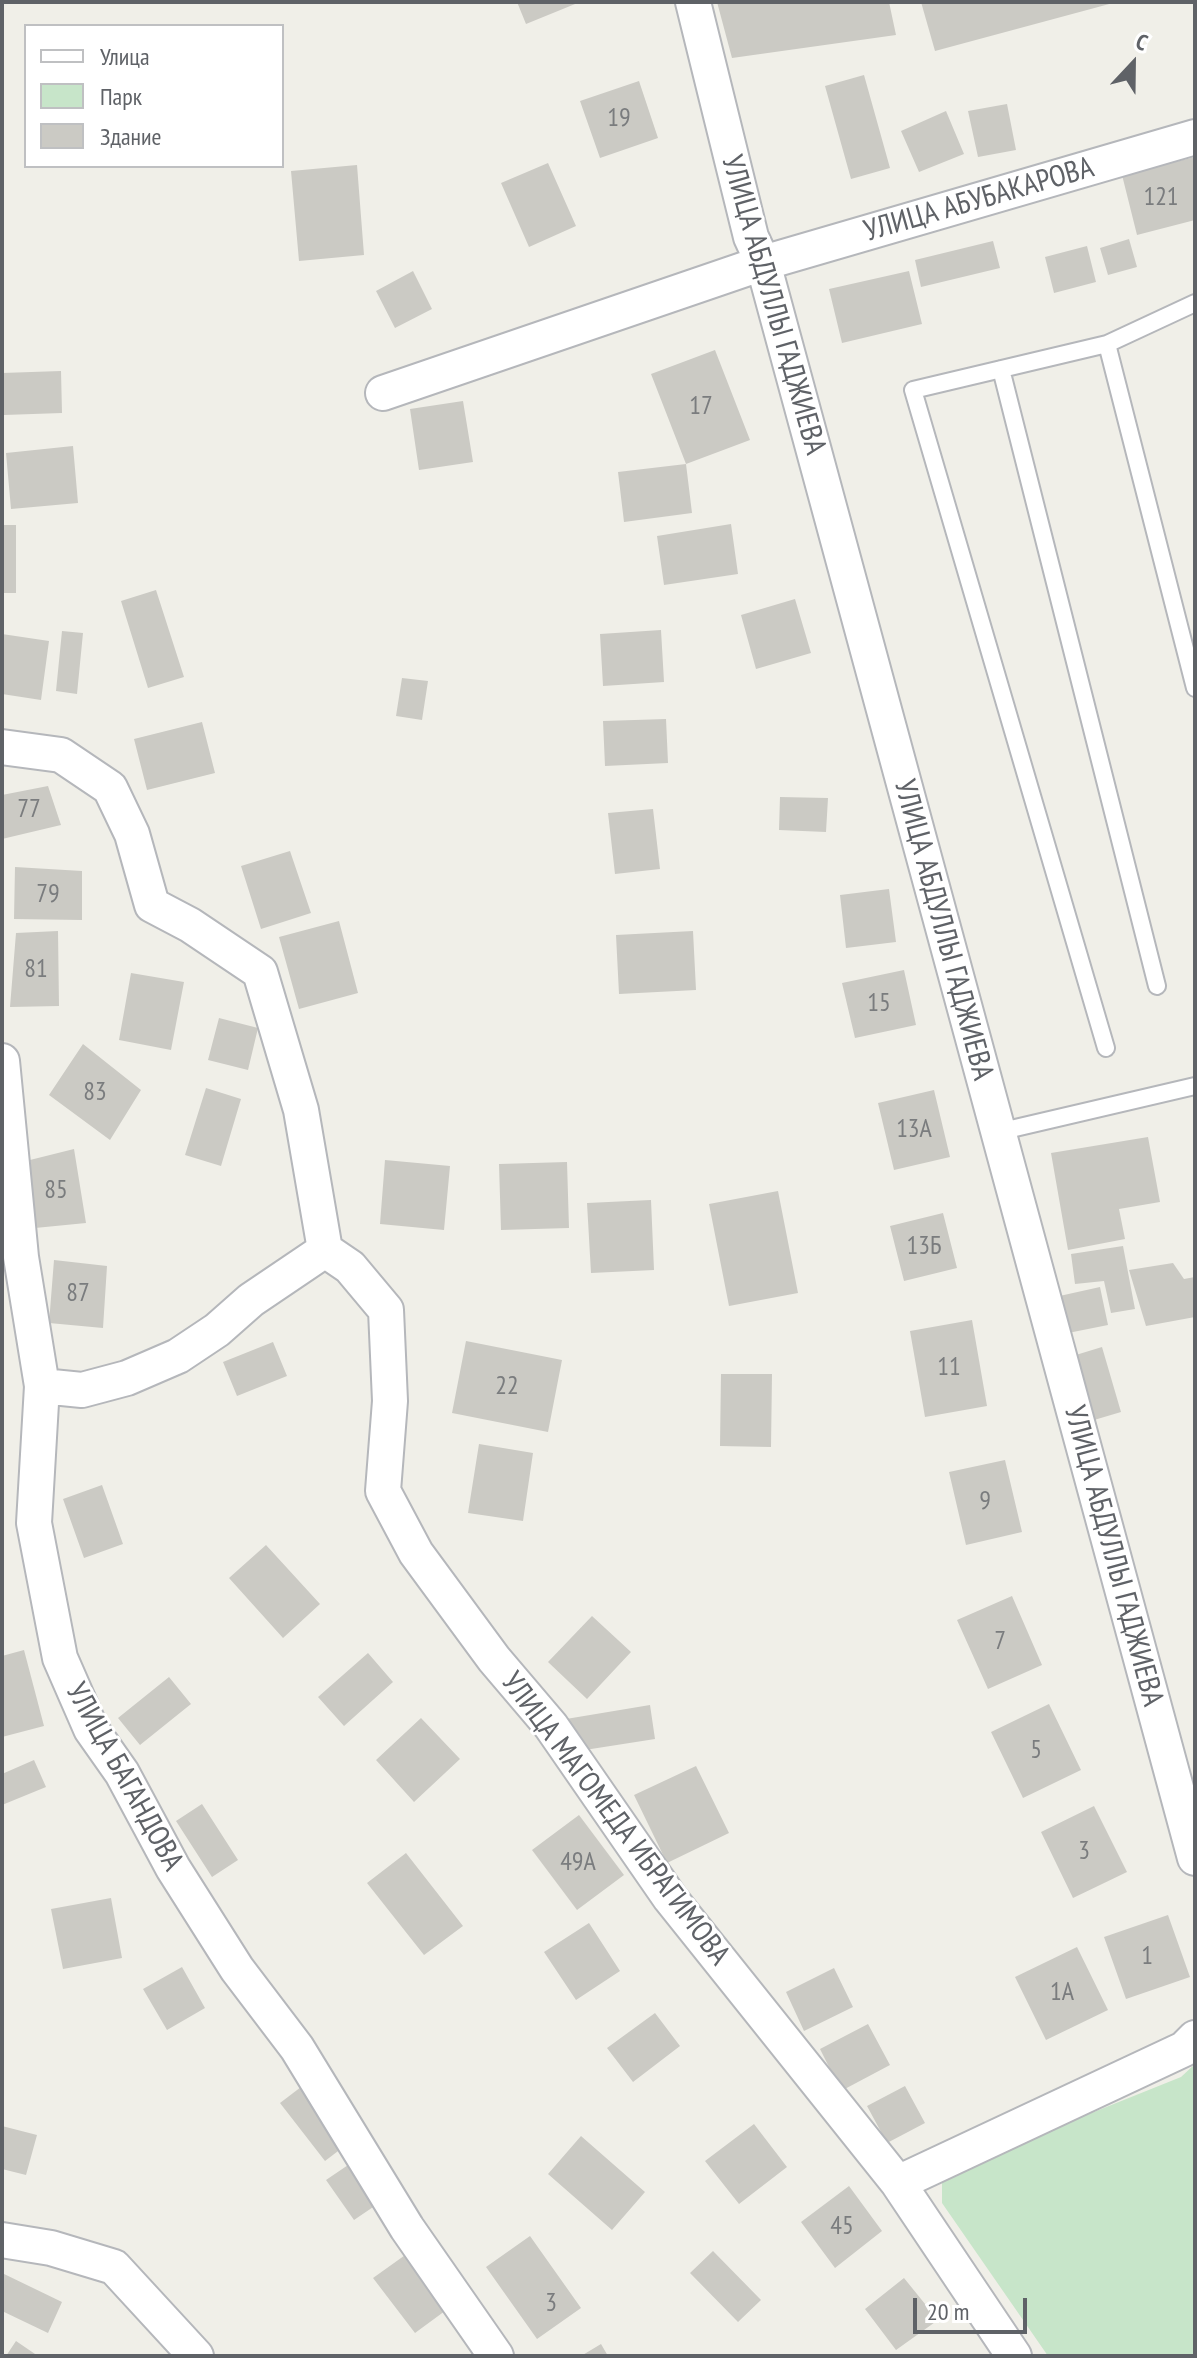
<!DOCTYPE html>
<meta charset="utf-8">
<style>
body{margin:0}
#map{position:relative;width:1197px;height:2358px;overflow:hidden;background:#f0efe8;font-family:"PT Sans Narrow",sans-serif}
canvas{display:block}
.frame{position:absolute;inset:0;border:4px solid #5f6267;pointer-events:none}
.legend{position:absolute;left:24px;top:24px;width:260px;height:144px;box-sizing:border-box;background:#fff;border:2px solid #bfc0c2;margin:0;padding:10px 14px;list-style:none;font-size:24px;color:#5f6267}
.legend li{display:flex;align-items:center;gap:16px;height:40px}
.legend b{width:40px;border:2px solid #bfc0c2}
.north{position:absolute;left:1093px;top:24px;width:80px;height:80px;-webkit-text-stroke:6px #fff;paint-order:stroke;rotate:22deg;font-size:22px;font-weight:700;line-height:32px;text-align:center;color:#5f6267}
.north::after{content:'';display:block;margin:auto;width:28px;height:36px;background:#5f6267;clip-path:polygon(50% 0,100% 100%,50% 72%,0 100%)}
.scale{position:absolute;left:913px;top:2298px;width:114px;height:36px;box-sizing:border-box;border:4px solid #5f6267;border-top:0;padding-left:10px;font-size:24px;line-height:28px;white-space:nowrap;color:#5f6267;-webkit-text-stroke:6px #fff;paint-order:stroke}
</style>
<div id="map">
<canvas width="1197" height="2358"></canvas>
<div class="frame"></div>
<ul class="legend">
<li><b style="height:10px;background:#fff"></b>Улица</li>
<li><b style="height:22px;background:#c7e5c9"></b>Парк</li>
<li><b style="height:22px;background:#cbcac4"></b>Здание</li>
</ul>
<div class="north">С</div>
<div class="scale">20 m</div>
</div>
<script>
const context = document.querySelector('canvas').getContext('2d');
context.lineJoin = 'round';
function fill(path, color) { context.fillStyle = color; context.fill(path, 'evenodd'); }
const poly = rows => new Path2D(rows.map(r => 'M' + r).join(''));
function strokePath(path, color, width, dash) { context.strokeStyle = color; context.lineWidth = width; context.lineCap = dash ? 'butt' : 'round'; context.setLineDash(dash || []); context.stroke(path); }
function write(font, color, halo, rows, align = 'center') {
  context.font = font + ' "PT Sans Narrow",sans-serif'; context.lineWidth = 6; context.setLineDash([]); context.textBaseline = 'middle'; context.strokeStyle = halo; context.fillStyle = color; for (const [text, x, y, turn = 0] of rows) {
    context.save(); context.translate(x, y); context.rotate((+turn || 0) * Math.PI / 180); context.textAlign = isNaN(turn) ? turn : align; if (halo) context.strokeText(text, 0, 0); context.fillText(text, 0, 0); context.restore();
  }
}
fill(poly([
 [1195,2064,1195,2356,1048,2356,942,2203,942,2173,1181,2077]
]), '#c7e5c9');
fill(poly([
 [517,2,580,2,526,24],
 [717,2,889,2,896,35,732,58],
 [921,2,1113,2,1113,3,935,51],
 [864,75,890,168,851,179,825,86],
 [639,81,658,138,600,158,580,101],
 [1007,104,1016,150,978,157,968,111],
 [946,111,964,154,919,172,901,131],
 [1195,157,1195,220,1137,235,1122,175],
 [548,163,576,226,529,247,501,183],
 [357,165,364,255,299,261,291,171],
 [1129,239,1137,267,1108,275,1100,248],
 [993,241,1000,268,921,287,915,260],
 [1087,246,1096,282,1054,293,1045,257],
 [413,271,432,309,395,328,376,291],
 [909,271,922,324,842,343,829,289],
 [715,350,750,440,686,464,651,374],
 [61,371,62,413,4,415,2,373],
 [463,401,473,462,419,470,410,409],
 [73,446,78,503,11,509,6,453],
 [686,464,692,513,624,522,618,472],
 [731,524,738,574,664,585,657,536],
 [2,525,16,525,16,593,2,593],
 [156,590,184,677,148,688,121,601],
 [795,599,811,653,756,669,741,615],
 [661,630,664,682,603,686,600,634],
 [62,631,83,633,77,694,56,691],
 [2,634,49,641,41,700,2,694],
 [402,678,428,681,422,720,396,716],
 [666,719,668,763,605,766,603,721],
 [202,722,215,773,147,790,134,739],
 [48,786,61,825,2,839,2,795],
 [780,797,828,798,826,832,779,830],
 [653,809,660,869,615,874,608,813],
 [290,851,311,913,261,929,241,866],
 [15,867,82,871,82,920,14,919],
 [889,889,896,942,846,948,840,895],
 [339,921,358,993,299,1009,279,937],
 [58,931,59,1006,10,1007,16,933],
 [693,931,696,990,619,994,616,935],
 [904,970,916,1025,855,1038,842,983],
 [131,973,184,982,171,1050,119,1040],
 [219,1018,258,1028,248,1070,208,1060],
 [83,1044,141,1090,110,1140,49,1095],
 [206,1088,241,1099,221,1166,185,1155],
 [934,1090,950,1157,894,1170,878,1103],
 [1148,1137,1160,1202,1119,1209,1125,1239,1068,1250,1051,1153],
 [74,1149,86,1223,35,1228,30,1160],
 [385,1160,450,1166,444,1230,380,1224],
 [567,1162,569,1228,501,1230,499,1164],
 [778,1191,798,1293,729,1306,709,1204],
 [651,1200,654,1270,591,1273,587,1203],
 [943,1213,957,1268,904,1281,890,1226],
 [1123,1246,1135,1309,1111,1313,1104,1281,1075,1284,1071,1254],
 [54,1260,107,1266,103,1328,49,1323],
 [1173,1263,1184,1279,1195,1277,1195,1317,1146,1326,1129,1270],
 [1100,1287,1108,1325,1063,1334,1055,1297],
 [972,1320,987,1406,925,1417,910,1331],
 [466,1341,562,1360,548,1432,452,1413],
 [273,1342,287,1376,237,1396,223,1362],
 [1102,1347,1121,1412,1084,1423,1066,1358],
 [721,1374,772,1374,771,1447,720,1446],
 [479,1444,533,1453,523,1521,468,1513],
 [1005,1460,1022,1532,966,1545,949,1472],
 [102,1485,123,1544,84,1558,63,1499],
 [266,1545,320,1604,283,1638,229,1578],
 [1012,1596,1042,1665,988,1689,957,1620],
 [592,1616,631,1652,587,1699,548,1662],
 [24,1650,44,1726,2,1737,2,1656],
 [368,1653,393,1682,344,1726,318,1697],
 [169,1677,191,1704,140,1745,118,1718],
 [1049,1704,1081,1770,1023,1798,991,1732],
 [650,1705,655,1739,572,1752,566,1719],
 [421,1718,460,1759,414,1802,376,1760],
 [34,1760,46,1787,2,1805,2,1774],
 [696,1766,729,1833,667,1863,634,1795],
 [202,1804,238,1860,212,1877,176,1821],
 [1094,1806,1127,1872,1073,1898,1041,1832],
 [579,1815,624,1875,577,1910,532,1850],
 [406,1853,463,1926,424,1955,367,1883],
 [111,1898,122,1958,63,1969,51,1909],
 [1168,1915,1190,1977,1126,1999,1104,1937],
 [589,1923,620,1971,576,2000,544,1952],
 [1077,1947,1108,2010,1046,2040,1015,1977],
 [182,1967,205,2008,167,2030,143,1989],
 [834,1968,853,2007,804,2031,786,1992],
 [655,2013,680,2046,633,2082,607,2048],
 [868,2024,890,2065,841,2091,820,2049],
 [905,2086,925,2123,887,2143,867,2106],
 [301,2087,346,2145,325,2161,280,2103],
 [754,2124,787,2167,739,2204,705,2161],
 [2,2126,37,2135,26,2175,2,2169],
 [581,2136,645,2192,612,2230,548,2174],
 [354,2161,382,2201,354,2220,326,2180],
 [849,2186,882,2231,835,2268,801,2222],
 [530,2236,581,2308,537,2339,486,2267],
 [713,2251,761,2300,738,2322,690,2273],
 [408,2253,449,2308,415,2333,373,2278],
 [2,2273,62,2302,48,2333,2,2311],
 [904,2278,938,2320,896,2350,865,2309],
 [16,2341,38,2356,6,2356],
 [601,2344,608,2356,581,2356]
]), '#cbcac4');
const lane = poly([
 [1107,344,1195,688],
 [1001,369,1157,986],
 [1106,1048,913,390,1107,344,1195,303],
 [998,1132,1195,1086]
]);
const street = poly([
 [693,2,751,237,763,263,1195,1858],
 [383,393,763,263,1195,137],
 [2,747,61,755,110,788,132,834,152,905,190,925,260,972,301,1110,325,1250],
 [2,1061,21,1257,42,1386,34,1523,60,1658,91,1729,122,1773,173,1868,237,1969,297,2048,407,2228,496,2356],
 [325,1250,350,1267,386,1310,390,1401,383,1491,416,1553,494,1659,551,1726,670,1898,898,2183,1014,2356],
 [42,1386,82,1390,127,1378,178,1356,217,1330,251,1300,325,1250],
 [898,2183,1184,2049,1195,2038],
 [2,2240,51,2248,114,2267,196,2356]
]);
strokePath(lane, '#b5b7bb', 20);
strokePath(street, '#b5b7bb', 38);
strokePath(lane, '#fff', 16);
strokePath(street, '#fff', 34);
write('26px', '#7a7c7e', null, [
 ["19",619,119],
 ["121",1161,198],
 ["17",701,407],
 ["77",29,810],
 ["79",48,895],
 ["81",36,970],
 ["15",879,1004],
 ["83",95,1093],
 ["13А",914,1130],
 ["85",56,1191],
 ["13Б",924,1247],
 ["87",78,1294],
 ["11",949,1368],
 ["22",507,1387],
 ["9",985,1502],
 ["7",1000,1642],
 ["5",1036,1751],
 ["3",1084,1852],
 ["49А",578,1863],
 ["1",1147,1957],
 ["1А",1062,1993],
 ["45",842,2227],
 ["3",551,2304]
]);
write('30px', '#5f6267', '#fff', [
 ["УЛИЦА АБУБАКАРОВА",979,200,-16],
 ["УЛИЦА АБДУЛЛЫ ГАДЖИЕВА",773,305,74],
 ["УЛИЦА АБДУЛЛЫ ГАДЖИЕВА",943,930,75],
 ["УЛИЦА АБДУЛЛЫ ГАДЖИЕВА",1113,1556,75],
 ["УЛИЦА БАГАНДОВА",124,1777,61],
 ["УЛИЦА МАГОМЕДА ИБРАГИМОВА",615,1819,53]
]);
</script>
